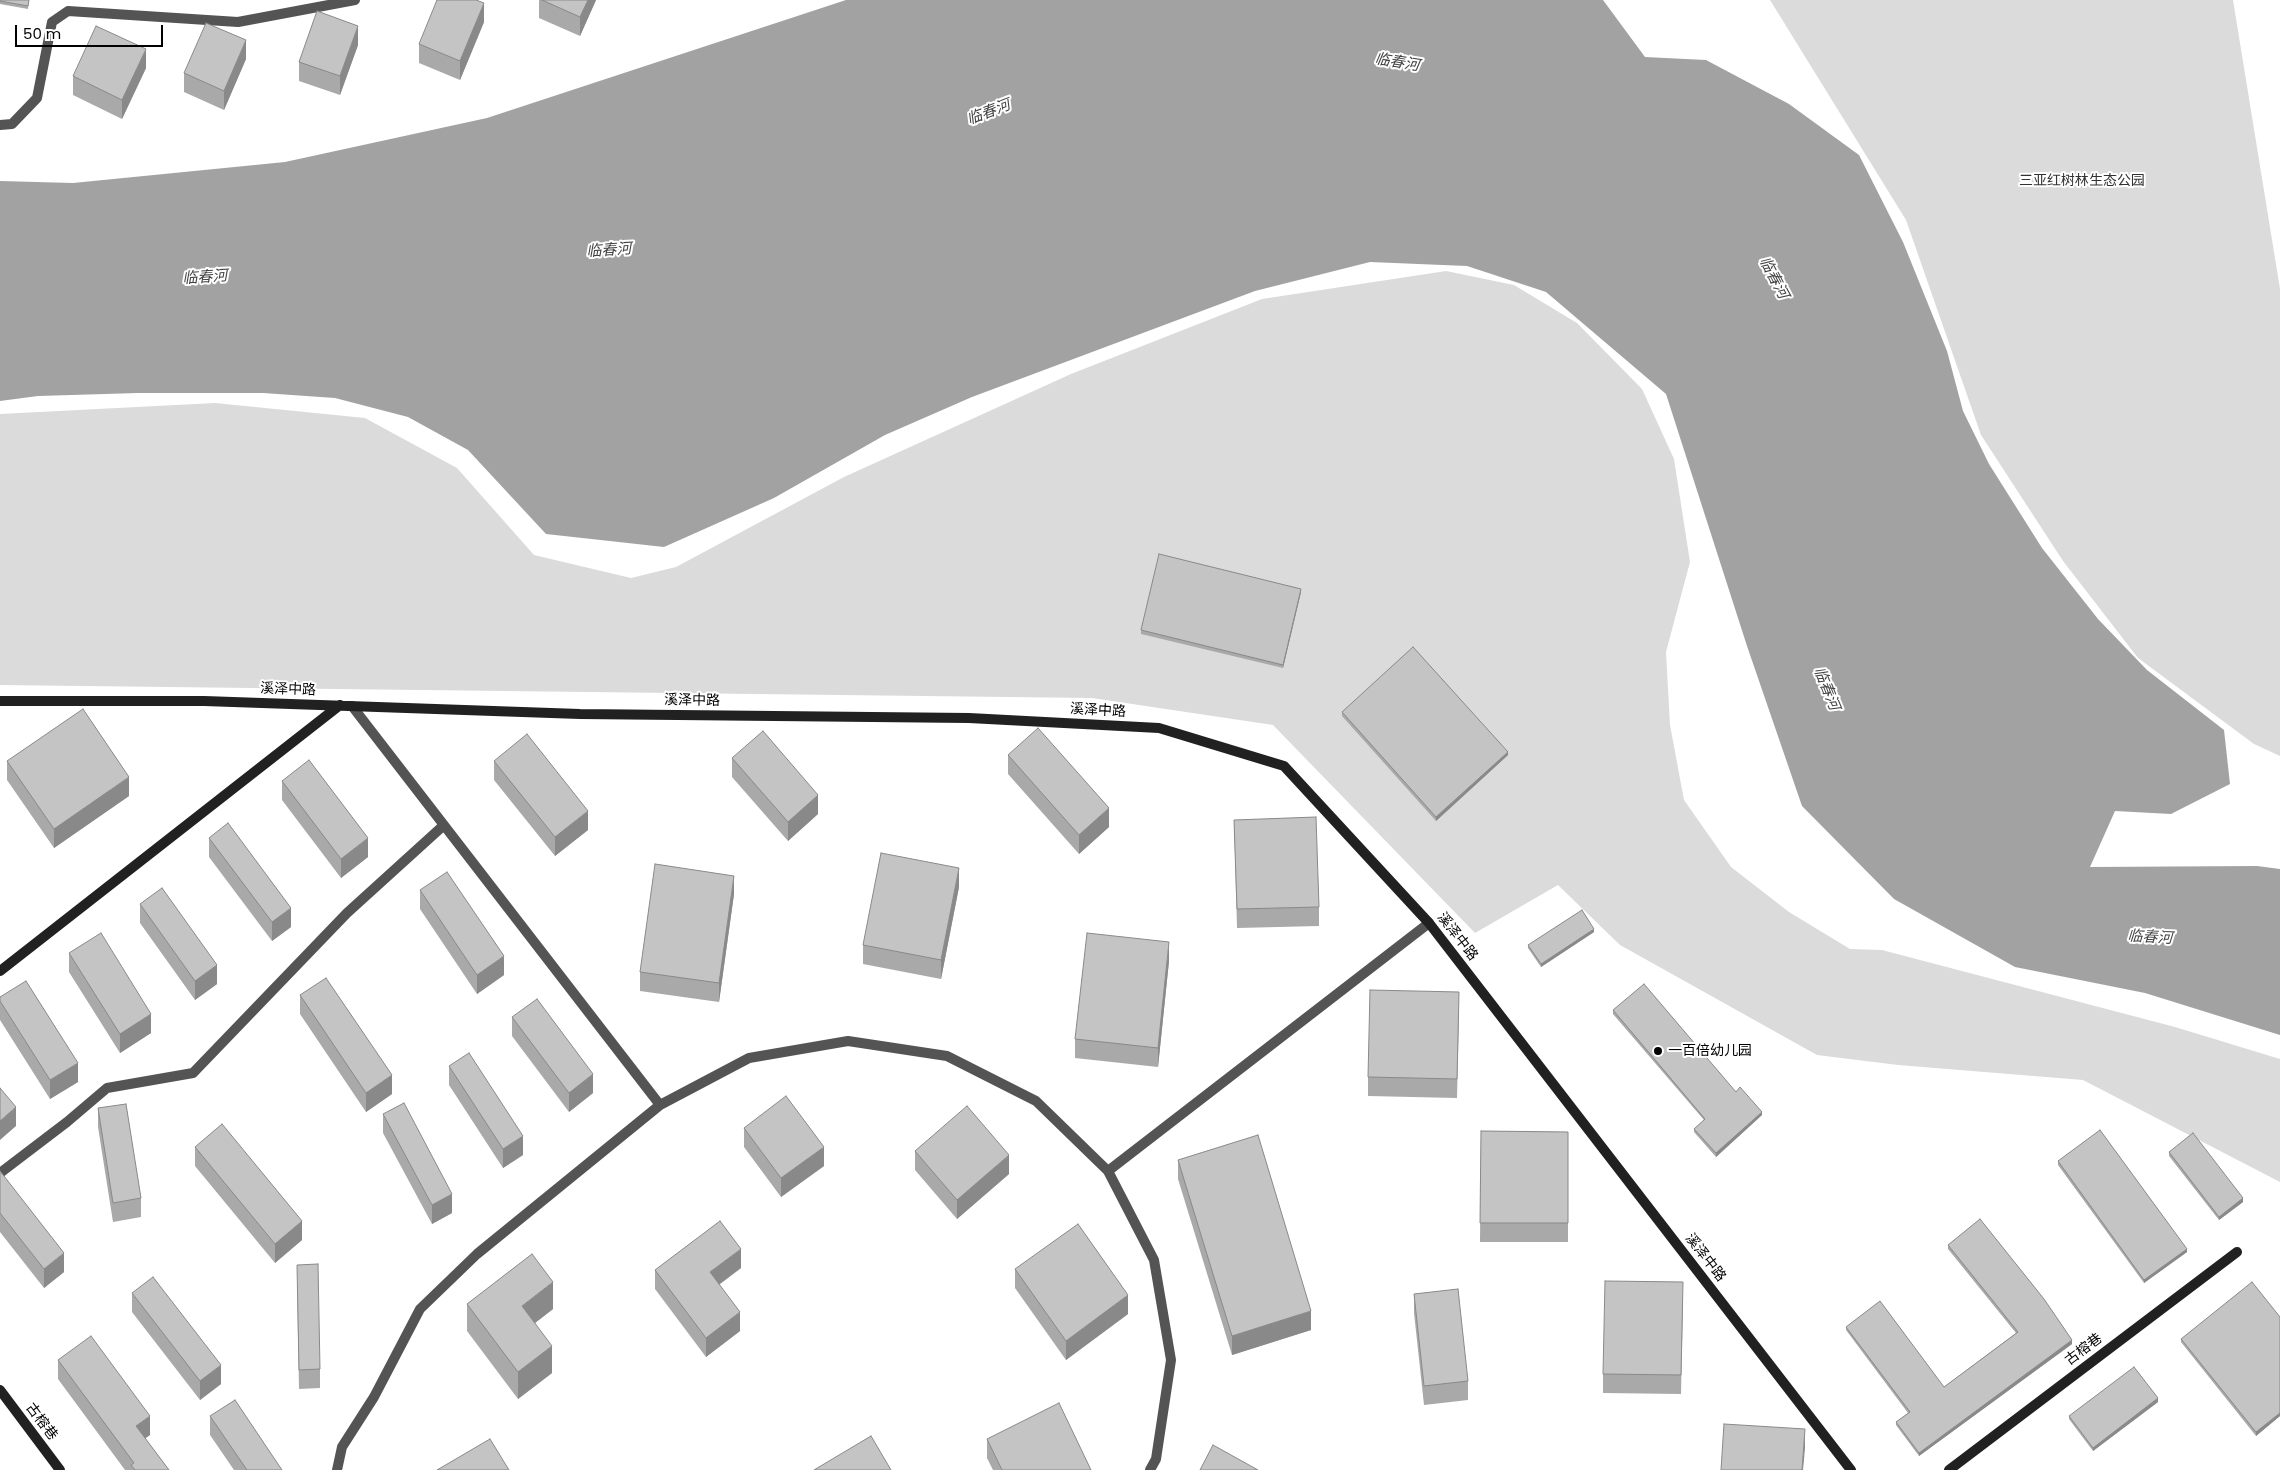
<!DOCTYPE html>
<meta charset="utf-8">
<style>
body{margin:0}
#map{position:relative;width:2280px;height:1470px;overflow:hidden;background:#fff;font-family:Poppins,sans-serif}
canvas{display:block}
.scale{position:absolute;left:15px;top:25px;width:148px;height:22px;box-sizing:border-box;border:2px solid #000;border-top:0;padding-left:6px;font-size:15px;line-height:18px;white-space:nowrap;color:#000;-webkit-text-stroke:4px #fff;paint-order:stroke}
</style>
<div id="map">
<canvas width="2280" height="1470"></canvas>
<div class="scale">50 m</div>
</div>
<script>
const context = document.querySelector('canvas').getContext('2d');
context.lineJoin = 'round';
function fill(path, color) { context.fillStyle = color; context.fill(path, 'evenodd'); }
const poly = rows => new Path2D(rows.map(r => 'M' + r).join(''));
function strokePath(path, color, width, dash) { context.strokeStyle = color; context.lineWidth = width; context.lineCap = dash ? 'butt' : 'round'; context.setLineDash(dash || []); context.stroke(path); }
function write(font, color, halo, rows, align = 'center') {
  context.font = font + ' Poppins,"Noto Sans SC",sans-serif'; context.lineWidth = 4; context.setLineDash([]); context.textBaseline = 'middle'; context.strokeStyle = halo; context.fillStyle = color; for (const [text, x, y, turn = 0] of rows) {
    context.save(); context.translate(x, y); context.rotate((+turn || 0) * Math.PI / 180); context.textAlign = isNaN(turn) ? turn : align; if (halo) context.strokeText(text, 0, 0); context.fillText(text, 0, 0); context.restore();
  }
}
fill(poly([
 [1770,0,2233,0,2280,289,2280,756,2254,744,2138,658,2063,561,1981,435,1906,220],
 [1446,271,1514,285,1577,323,1642,389,1674,459,1690,562,1666,652,1670,725,1684,800,1731,867,1789,912,1850,949,1882,950,2175,1027,2280,1059,2280,1182,2083,1080,1898,1065,1817,1055,1620,945,1558,885,1475,933,1273,725,1092,698,0,685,0,414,215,403,365,418,457,468,534,555,631,578,676,567,844,477,1071,374,1262,299]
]), '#dbdbdb');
fill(poly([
 [846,0,1603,0,1645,57,1706,60,1789,104,1859,155,1903,242,1947,351,1963,411,1989,464,2042,548,2098,619,2147,670,2224,730,2230,784,2171,814,2115,811,2090,867,2257,866,2280,869,2280,1035,2145,993,2015,967,1894,899,1802,806,1747,646,1666,394,1546,292,1467,266,1370,262,1255,291,972,397,885,435,774,498,664,547,546,534,468,450,408,417,335,398,263,393,138,393,38,396,0,401,0,181,73,183,285,162,487,118]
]), '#a2a2a2');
strokePath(poly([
 [0,125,12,124,37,98,52,22,68,11,238,22,355,0],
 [352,706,660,1105],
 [1108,1171,1429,923],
 [0,1173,67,1122,107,1088,193,1073,347,913,444,825],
 [337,1470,342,1447,374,1397,420,1309,477,1254,660,1105,749,1058,848,1041,947,1056,1036,1101,1108,1171,1154,1260,1171,1360,1156,1459,1150,1470]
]), '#545454', 10);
strokePath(poly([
 [0,701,204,701,580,714,969,718,1159,728,1284,766,1429,923,1851,1470],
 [0,971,340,705],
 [0,1390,60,1470],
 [1949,1470,2237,1252]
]), '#212121', 10);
fill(poly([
 [0,0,29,0,28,9,0,4],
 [539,0,596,0,580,36,539,18],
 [484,22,460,80,419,63,419,44],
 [358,45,340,95,299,81,299,62],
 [246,59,224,110,184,92,184,73],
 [146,68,122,119,73,95,73,76],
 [1301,592,1283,668,1141,634,1141,630],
 [1342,712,1508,755,1436,821,1342,716],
 [1008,755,1109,827,1079,854,1008,774],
 [732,758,818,814,788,841,732,777],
 [7,761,129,796,54,848,7,780],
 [494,761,588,830,555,856,494,780],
 [282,781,368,857,341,878,282,800],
 [1234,820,1319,907,1319,926,1237,928],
 [209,838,291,927,272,941,209,857],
 [959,887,941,979,863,964,863,945],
 [420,890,504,975,477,994,420,909],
 [734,894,719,1002,640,991,640,972],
 [140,904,217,984,195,1000,140,923],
 [1594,932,1541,967,1528,948,1528,945],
 [69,953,151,1033,120,1053,69,972],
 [1169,961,1158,1067,1075,1058,1075,1039],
 [300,995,392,1094,366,1112,300,1014],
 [0,997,78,1082,50,1099,0,1020],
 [1613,1010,1736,1092,1762,1115,1716,1157,1694,1132,1694,1129,1704,1120,1613,1014],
 [1459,1011,1457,1098,1368,1096,1368,1077],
 [512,1017,593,1093,569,1112,512,1036],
 [449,1066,523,1155,503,1168,449,1085],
 [98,1108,141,1198,141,1217,113,1222,98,1127],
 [383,1114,452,1213,432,1224,383,1133],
 [744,1128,824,1166,781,1197,744,1147],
 [1481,1131,1568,1132,1568,1242,1480,1242],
 [195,1147,302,1240,275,1263,195,1166],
 [915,1151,1009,1174,957,1219,915,1170],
 [2169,1152,2243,1202,2219,1220,2169,1156],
 [1178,1160,1311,1330,1232,1355,1178,1179],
 [2058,1161,2187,1252,2144,1283,2058,1165],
 [0,1171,64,1272,44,1288,0,1232],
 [1948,1245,2072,1344,1919,1456,1896,1425,1896,1422,1908,1413,1846,1330,1846,1327,1944,1387,2016,1333,1948,1249],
 [741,1268,719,1285,740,1331,706,1357,655,1289,655,1270],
 [1015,1269,1128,1314,1066,1360,1015,1288],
 [297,1284,320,1369,320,1388,299,1389],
 [132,1293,221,1384,200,1400,132,1312],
 [1414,1294,1468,1381,1468,1400,1424,1405,1414,1313],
 [1683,1301,1681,1394,1603,1393,1603,1374],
 [467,1304,553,1309,535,1323,552,1373,518,1399,467,1331],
 [2280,1317,2280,1416,2256,1436,2181,1342,2181,1339],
 [58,1360,150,1435,145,1438,169,1470,125,1470,58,1379],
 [2158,1402,2093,1451,2069,1419,2069,1416],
 [210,1416,282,1470,234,1470,210,1435],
 [987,1439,1091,1470,993,1470,987,1458]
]), '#a9a9a9');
fill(poly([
 [588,0,596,0,580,36,580,17],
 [484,3,484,22,460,80,460,61],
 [358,26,358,45,340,95,340,76],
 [246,40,246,59,224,110,224,91],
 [146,49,146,68,122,119,122,100],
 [1301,589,1301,592,1283,668,1283,665],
 [1508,752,1508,755,1436,821,1436,817],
 [129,777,129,796,54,848,54,829],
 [818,795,818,814,788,841,788,822],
 [1109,808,1109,827,1079,854,1079,835],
 [588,811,588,830,555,856,555,837],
 [368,838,368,857,341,878,341,859],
 [959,868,959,887,941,979,941,960],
 [734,876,734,894,719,1002,719,983],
 [291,908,291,927,272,941,272,922],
 [1594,929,1594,932,1541,967,1541,964],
 [1169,942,1169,961,1158,1067,1158,1048],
 [504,956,504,975,477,994,477,975],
 [217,965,217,984,195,1000,195,981],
 [151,1014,151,1033,120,1053,120,1034],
 [78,1063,78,1082,50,1099,50,1080],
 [593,1074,593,1093,569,1112,569,1093],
 [392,1075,392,1094,366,1112,366,1093],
 [16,1107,16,1126,0,1140,0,1121],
 [1762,1112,1762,1115,1716,1157,1716,1153],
 [523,1136,523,1155,503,1168,503,1149],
 [824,1147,824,1166,781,1197,781,1178],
 [1009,1155,1009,1174,957,1219,957,1200],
 [452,1194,452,1213,432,1224,432,1205],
 [2243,1198,2243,1202,2219,1220,2219,1217],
 [302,1221,302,1240,275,1263,275,1244],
 [741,1249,741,1268,710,1291,710,1272],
 [2187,1249,2187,1252,2144,1283,2144,1280],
 [64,1253,64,1272,44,1288,44,1269],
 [553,1282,553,1309,522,1333,522,1306],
 [1128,1295,1128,1314,1066,1360,1066,1341],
 [1311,1311,1311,1330,1232,1355,1232,1336],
 [740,1312,740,1331,706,1357,706,1338],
 [2072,1340,2072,1344,1919,1456,1919,1453],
 [552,1346,552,1373,518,1399,518,1372],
 [221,1365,221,1384,200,1400,200,1381],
 [2158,1398,2158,1402,2093,1451,2093,1448],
 [2280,1413,2280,1416,2256,1436,2256,1432],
 [150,1416,150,1435,136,1445,136,1426],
 [1805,1429,1805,1448,1803,1470,1802,1470]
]), '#898989');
const building = poly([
 [0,0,29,0,28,6,0,1,0,0],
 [437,0,476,0,484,3,460,61,419,44,437,0],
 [542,0,588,0,580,17,542,0],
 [317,11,358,26,340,76,299,62,317,11],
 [206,23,246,40,224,91,184,73,206,23],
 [96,26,146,49,122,100,73,76,96,26],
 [1159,554,1301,589,1283,665,1141,630,1159,554],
 [1413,647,1508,752,1436,817,1342,712,1413,647],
 [83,709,129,777,54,829,7,761,83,709],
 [1038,728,1109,808,1079,835,1008,755,1038,728],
 [763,731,818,795,788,822,732,758,763,731],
 [527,734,588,811,555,837,494,761,527,734],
 [309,760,368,838,341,859,282,781,309,760],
 [1316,817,1319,907,1237,909,1234,820,1316,817],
 [228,823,291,908,272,922,209,838,228,823],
 [881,853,959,868,941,960,863,945,881,853],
 [655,864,734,876,719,983,640,972,655,864],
 [447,872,504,956,477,975,420,890,447,872],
 [162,888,217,965,195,981,140,904,162,888],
 [1582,910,1594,929,1541,964,1528,945,1582,910],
 [101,933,151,1014,120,1034,69,953,101,933],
 [1087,933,1169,942,1158,1048,1075,1039,1087,933],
 [326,978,392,1075,366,1093,300,995,326,978],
 [26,981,78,1063,50,1080,0,1001,0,997,26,981],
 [1644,984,1736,1092,1740,1087,1762,1112,1716,1153,1694,1129,1705,1119,1613,1010,1644,984],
 [1370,990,1459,992,1457,1079,1368,1077,1370,990],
 [537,999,593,1074,569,1093,512,1017,537,999],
 [469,1053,523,1136,503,1149,449,1066,469,1053],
 [0,1088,16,1107,0,1121,0,1088],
 [786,1096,824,1147,781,1178,744,1128,786,1096],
 [404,1103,452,1194,432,1205,383,1114,404,1103],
 [126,1104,141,1198,113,1203,98,1108,126,1104],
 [967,1106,1009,1155,957,1200,915,1151,967,1106],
 [222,1124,302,1221,275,1244,195,1147,222,1124],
 [2100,1130,2187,1249,2144,1280,2058,1161,2100,1130],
 [1481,1131,1568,1132,1568,1223,1480,1223,1481,1131],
 [2193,1133,2243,1198,2219,1217,2169,1152,2193,1133],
 [1258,1135,1311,1311,1232,1336,1178,1160,1258,1135],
 [0,1171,64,1253,44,1269,0,1213,0,1171],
 [1980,1219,2044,1299,2072,1340,1919,1453,1896,1422,1910,1412,1846,1327,1880,1301,1944,1387,2018,1332,1948,1245,1980,1219],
 [720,1221,741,1249,710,1272,740,1312,706,1338,655,1270,720,1221],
 [1078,1224,1128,1295,1066,1341,1015,1269,1078,1224],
 [532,1254,553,1282,522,1306,552,1346,518,1372,467,1304,532,1254],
 [318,1264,320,1369,299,1370,297,1265,318,1264],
 [153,1277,221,1365,200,1381,132,1293,153,1277],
 [1605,1281,1683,1282,1681,1375,1603,1374,1605,1281],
 [2252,1282,2280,1317,2280,1413,2256,1432,2181,1339,2252,1282],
 [1458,1289,1468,1381,1424,1386,1414,1294,1458,1289],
 [91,1336,150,1416,136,1426,169,1470,135,1470,131,1465,134,1463,58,1360,91,1336],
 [2134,1367,2158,1398,2093,1448,2069,1416,2134,1367],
 [235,1400,282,1470,247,1470,210,1416,235,1400],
 [1059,1403,1091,1470,1002,1470,987,1439,1059,1403],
 [1724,1424,1805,1429,1802,1470,1721,1470,1724,1424],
 [871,1436,891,1470,814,1470,871,1436],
 [490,1439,509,1470,437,1470,490,1439],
 [1213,1445,1258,1470,1200,1470,1213,1445]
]);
fill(building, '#c4c4c4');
strokePath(building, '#898989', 1);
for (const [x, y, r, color] of [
 [1658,1051,5,"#000"]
]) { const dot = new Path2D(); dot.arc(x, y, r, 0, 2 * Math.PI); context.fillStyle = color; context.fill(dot); strokePath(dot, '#fff', 2); }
write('14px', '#323232', '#fff', [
 ["三亚红树林生态公园",2082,181]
]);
write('14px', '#000', '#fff', [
 ["溪泽中路",288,690,2],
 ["溪泽中路",692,701,1],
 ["溪泽中路",1098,711,3],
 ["溪泽中路",1457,937,52],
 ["溪泽中路",1705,1258,52],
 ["古榕巷",2084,1350,-37],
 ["古榕巷",41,1422,53]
]);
write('14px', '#000', '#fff', [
 ["一百倍幼儿园",1668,1051]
], 'left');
write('italic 15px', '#434343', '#fff', [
 ["临春河",1397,63,9],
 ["临春河",989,113,-21],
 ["临春河",609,251,-4],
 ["临春河",205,278,-4],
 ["临春河",1773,278,62],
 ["临春河",1826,689,68],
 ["临春河",2150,938,3]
]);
</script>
